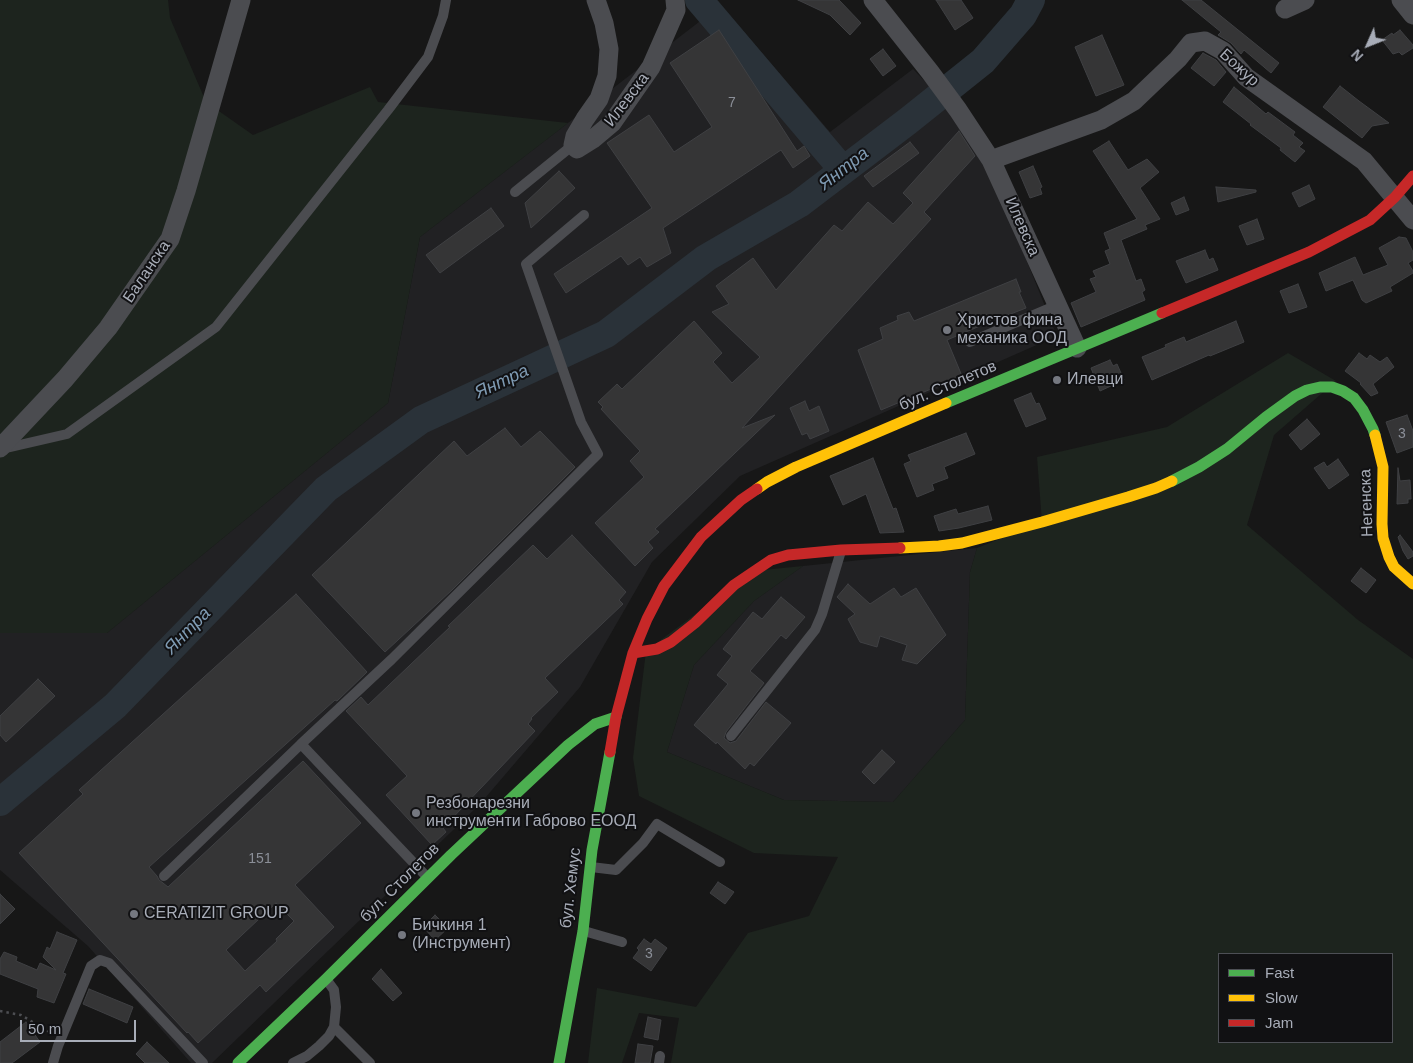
<!DOCTYPE html>
<meta charset="utf-8">
<style>
body{margin:0}
#map{position:relative;width:1413px;height:1063px;overflow:hidden;background:#171717;font-family:Arial,sans-serif}
canvas{display:block}
.legend{position:absolute;left:1218px;top:953px;width:175px;height:90px;box-sizing:border-box;background:#111113;border:1px solid #4d4f55;margin:0;padding:6px 9px;list-style:none;font-size:15px;color:#a8adb8}
.legend li{display:flex;align-items:center;gap:10px;height:25px}
.legend b{width:25px;border:1px solid #4d4f55}
.north{position:absolute;left:1343px;top:20px;width:50px;height:50px;-webkit-text-stroke:4px #111113;paint-order:stroke;rotate:226deg;font-size:14px;font-weight:700;line-height:20px;text-align:center;color:#a8adb8}
.north::after{content:'';display:block;margin:auto;width:18px;height:22px;background:#a8adb8;clip-path:polygon(50% 0,100% 100%,50% 72%,0 100%)}
.scale{position:absolute;left:20px;top:1020px;width:116px;height:22px;box-sizing:border-box;border:2px solid #a8adb8;border-top:0;padding-left:6px;font-size:15px;line-height:18px;white-space:nowrap;color:#a8adb8;-webkit-text-stroke:4px #111113;paint-order:stroke}
</style>
<div id="map">
<canvas width="1413" height="1063"></canvas>
<ul class="legend">
<li><b style="height:6px;background:#4caf50"></b>Fast</li>
<li><b style="height:6px;background:#ffc107"></b>Slow</li>
<li><b style="height:6px;background:#c62828"></b>Jam</li>
</ul>
<div class="north">N</div>
<div class="scale">50 m</div>
</div>
<script>
const context = document.querySelector('canvas').getContext('2d');
context.lineJoin = 'round';
function fill(path, color) { context.fillStyle = color; context.fill(path, 'evenodd'); }
const poly = rows => new Path2D(rows.map(r => 'M' + r).join(''));
function strokePath(path, color, width, dash) { context.strokeStyle = color; context.lineWidth = width; context.lineCap = dash ? 'butt' : 'round'; context.setLineDash(dash || []); context.stroke(path); }
function write(font, color, halo, rows, align = 'center') {
  context.font = font + ' Arial,sans-serif'; context.lineWidth = 4; context.setLineDash([]); context.textBaseline = 'middle'; context.strokeStyle = halo; context.fillStyle = color; for (const [text, x, y, turn = 0] of rows) {
    context.save(); context.translate(x, y); context.rotate((+turn || 0) * Math.PI / 180); context.textAlign = isNaN(turn) ? turn : align; if (halo) context.strokeText(text, 0, 0); context.fillText(text, 0, 0); context.restore();
  }
}
fill(poly([
 [721,5,830,132,913,69,948,105,984,150,1007,212,1057,336,740,476,652,562,580,687,480,804,212,1063,191,1063,88,946,0,870,0,633,107,633,388,403,420,237],
 [977,548,970,572,965,720,893,802,784,800,667,752,694,665,754,601,803,566]
]), '#212123');
fill(poly([
 [0,0,168,0,170,18,206,102,253,135,370,87,378,102,568,123,420,237,388,403,107,633,0,633],
 [1288,353,1336,381,1274,435,1247,525,1358,620,1413,659,1413,1063,671,1063,679,1018,639,1013,622,1063,588,1063,597,988,696,1007,748,933,809,916,838,857,754,853,639,796,633,758,646,651,753,571,803,566,754,601,694,665,667,752,784,800,893,802,965,720,970,572,977,548,1042,522,1037,457,1167,427],
 [1219,954,1392,954,1392,1042,1219,1042]
]), '#1d241e');
strokePath(poly([
 [699,0,843,170],
 [0,802,115,706,326,489,421,420,606,334,706,258,799,204,908,121,983,61,1023,15,1031,0]
]), '#2a3239', 28);
const building = poly([
 [798,0,839,0,861,23,850,35,830,15,798,0],
 [936,0,961,0,973,18,955,30,936,0],
 [1182,0,1201,0,1279,63,1271,73,1244,50,1241,54,1231,43,1218,35,1221,32,1182,0],
 [719,30,797,151,804,146,810,156,793,168,781,150,663,228,671,253,647,267,640,257,628,265,621,256,566,293,554,274,652,208,607,143,649,115,674,152,712,127,670,63,719,30],
 [1400,30,1413,45,1413,48,1402,55,1399,52,1393,54,1382,40,1392,33,1393,35,1400,30],
 [1102,35,1124,85,1096,96,1075,47,1102,35],
 [883,49,896,66,883,76,870,59,883,49],
 [1203,53,1216,60,1226,72,1214,86,1191,68,1203,53],
 [1340,86,1359,101,1389,123,1372,126,1362,138,1323,107,1340,86],
 [1234,87,1266,114,1268,112,1295,132,1293,135,1303,143,1299,147,1305,151,1295,162,1280,150,1281,148,1250,125,1251,124,1223,102,1234,87],
 [959,131,975,156,924,212,931,219,742,428,775,415,655,529,659,532,648,542,653,548,635,566,595,523,644,477,630,461,640,451,601,409,603,407,598,402,617,384,622,389,694,321,722,353,713,362,732,383,760,357,712,312,729,304,716,286,753,258,776,290,834,225,842,231,868,202,893,224,913,203,903,193,959,131],
 [1109,141,1128,170,1147,159,1159,172,1140,188,1160,219,1145,225,1147,229,1121,240,1136,281,1141,279,1145,290,1142,292,1145,300,1081,327,1071,303,1096,292,1090,279,1096,277,1093,271,1110,264,1105,251,1110,249,1104,233,1137,219,1093,151,1109,141],
 [910,142,919,153,873,187,864,176,910,142],
 [1033,166,1042,187,1040,188,1042,194,1030,198,1019,172,1033,166],
 [559,171,575,188,531,228,525,203,559,171],
 [1309,185,1315,199,1299,207,1292,193,1309,185],
 [1216,187,1256,190,1256,192,1218,202,1216,187],
 [1184,197,1189,210,1176,215,1171,203,1184,197],
 [491,208,504,226,440,273,426,255,491,208],
 [1257,219,1264,239,1247,245,1239,226,1257,219],
 [1399,237,1406,238,1413,252,1413,260,1408,263,1413,271,1413,273,1390,287,1392,291,1366,303,1362,300,1353,280,1326,291,1319,273,1355,257,1363,275,1388,265,1379,248,1399,237],
 [1205,250,1209,260,1213,258,1218,270,1186,283,1176,261,1205,250],
 [1016,279,1021,292,1019,292,1026,308,1008,315,1008,314,947,340,962,376,881,410,858,350,883,339,880,328,898,320,897,316,909,312,914,321,1016,279],
 [1298,284,1307,307,1289,313,1280,291,1298,284],
 [1236,321,1244,342,1210,356,1209,355,1152,380,1142,357,1166,347,1165,345,1184,337,1186,342,1236,321],
 [1359,353,1367,359,1370,355,1380,362,1387,357,1394,367,1373,384,1378,393,1371,396,1360,384,1361,383,1345,371,1359,353],
 [1110,360,1113,366,1117,364,1124,380,1100,391,1091,368,1110,360],
 [1031,393,1036,404,1039,403,1046,419,1026,427,1014,400,1031,393],
 [805,401,809,411,819,406,829,431,810,439,807,433,802,435,790,408,805,401],
 [1407,415,1413,431,1413,447,1397,453,1386,422,1407,415],
 [1307,419,1320,434,1301,450,1289,435,1307,419],
 [505,428,521,447,540,431,575,467,452,590,385,652,312,575,454,441,467,456,505,428],
 [966,433,975,454,944,467,948,478,932,484,934,490,917,497,904,464,911,461,908,455,966,433],
 [873,458,893,509,896,508,904,532,880,533,866,494,843,505,830,476,873,458],
 [1338,459,1349,475,1329,489,1314,468,1324,462,1327,467,1338,459],
 [1398,468,1400,481,1410,480,1411,499,1408,499,1408,503,1397,504,1398,468],
 [988,506,992,520,959,528,939,531,934,516,956,509,958,514,988,506],
 [572,535,626,592,619,600,623,604,545,678,558,692,531,718,532,719,528,724,535,731,443,828,446,832,432,845,386,795,407,776,346,711,361,697,368,705,450,627,448,626,533,545,547,559,572,535],
 [1400,535,1413,552,1413,556,1408,559,1403,551,1398,537,1400,535],
 [1361,568,1376,580,1366,593,1351,581,1361,568],
 [848,584,870,604,894,588,901,597,916,588,946,635,917,664,902,660,907,645,880,636,877,647,860,642,848,619,855,614,837,597,848,584],
 [296,594,367,672,337,701,335,700,149,867,157,876,159,880,163,883,168,887,303,761,361,823,295,885,334,927,266,992,260,985,198,1043,188,1032,187,1033,19,853,83,794,79,790,296,594],
 [276,903,294,921,276,939,277,941,245,971,226,950,276,903],
 [781,597,805,617,786,639,781,635,750,671,764,683,726,732,724,738,730,743,736,741,766,702,791,723,754,766,750,763,745,769,717,742,716,744,694,725,728,684,717,675,732,656,723,649,753,612,762,619,781,597],
 [38,679,55,696,6,742,0,735,0,716,38,679],
 [882,750,895,762,874,784,862,772,882,750],
 [718,882,734,892,725,904,710,893,718,882],
 [0,894,15,909,0,924,0,894],
 [435,915,448,928,435,940,423,927,435,915],
 [57,932,77,940,63,973,66,974,54,1003,37,997,38,989,0,974,0,959,4,952,17,957,16,961,37,970,40,963,56,970,43,957,47,947,50,949,57,932],
 [644,939,651,944,655,939,667,948,651,971,633,958,639,950,637,948,644,939],
 [381,969,402,993,393,1001,372,979,381,969],
 [89,989,133,1007,127,1023,83,1004,89,989],
 [648,1017,661,1020,658,1040,644,1037,648,1017],
 [26,1022,40,1042,12,1063,0,1063,0,1042,26,1022],
 [147,1042,169,1063,145,1063,136,1054,147,1042],
 [638,1044,653,1046,650,1063,635,1063,638,1044]
]);
fill(building, '#353536');
strokePath(building, '#3f4043', 1);
strokePath(poly([
 [0,1011,21,1015,51,1033]
]), '#4d4e52', 2.5, [2.5, 4]);
strokePath(poly([
 [515,192,573,145],
 [970,342,1057,305],
 [2,449,67,434,216,327,388,110,428,57,443,16,446,0],
 [731,736,815,630,822,614,841,551],
 [591,867,616,870,643,843,657,824,720,862],
 [164,876,301,744],
 [427,877,301,744,392,659,598,454,581,422,526,264,584,215],
 [584,931,622,942],
 [334,1027,370,1063],
 [53,1063,58,1046,91,966,100,960,109,963,203,1063],
 [293,1063,307,1056,319,1046,329,1036,334,1027,336,1007,334,990,326,979],
 [659,1063,660,1056]
]), '#4b4c50', 10);
strokePath(poly([
 [596,0,604,23,609,49,607,76,599,99,585,119,575,136,573,145,577,149,593,139,612,123,651,67,676,10,675,0],
 [873,0,930,72,958,110,991,160,1077,348],
 [1401,0,1413,15],
 [1285,9,1305,0],
 [991,160,1101,120,1134,101,1178,59,1191,43,1205,41,1223,51,1246,77,1364,161,1413,220],
 [0,448,65,379,108,328,170,239,186,191,241,0]
]), '#4b4c50', 19);
strokePath(poly([
 [946,403,1162,313],
 [1172,481,1199,467,1227,449,1266,417,1295,396,1307,390,1320,387,1332,387,1343,391,1354,398,1363,410,1373,429,1375,435],
 [238,1063,326,979,451,855,568,745,595,724,616,717],
 [559,1063,583,931,592,850,610,752]
]), '#4caf50', 11);
strokePath(poly([
 [1375,435,1383,467,1382,524,1383,538,1389,557,1394,567,1413,584],
 [757,489,767,482,796,467,946,403],
 [900,548,939,546,962,543,1042,522,1128,497,1156,488,1172,481]
]), '#ffc107', 11);
strokePath(poly([
 [1162,313,1309,252,1370,220,1395,197,1413,176],
 [633,653,657,649,671,642,695,623,734,585,771,560,788,555,841,550,900,548],
 [610,752,616,717,633,653,647,619,664,586,701,537,741,500,757,489]
]), '#c62828', 11);
for (const [x, y, r, color] of [
 [947,330,5,"#757880"],
 [1057,380,5,"#757880"],
 [416,813,5,"#757880"],
 [134,914,5,"#757880"],
 [402,935,5,"#757880"]
]) { const dot = new Path2D(); dot.arc(x, y, r, 0, 2 * Math.PI); context.fillStyle = color; context.fill(dot); strokePath(dot, '#111113', 2); }
write('14px', '#8b8f98', null, [
 ["7",732,103],
 ["3",1402,434],
 ["151",260,859],
 ["3",649,954]
]);
write('16px', '#a8adb8', '#111113', [
 ["Божур",1239,68,42],
 ["Илевска",627,100,-53],
 ["Илевска",1022,227,66],
 ["Баланска",147,272,-56],
 ["бул. Столетов",948,386,-23],
 ["Негенска",1367,503,-92],
 ["бул. Столетов",400,883,-45],
 ["бул. Хемус",571,888,-83]
]);
write('16px', '#a8adb8', '#111113', [
 ["Христов фина",957,321],
 ["механика ООД",957,339],
 ["Илевци",1067,380],
 ["Резбонарезни",426,804],
 ["инструменти Габрово ЕООД",426,822],
 ["CERATIZIT GROUP",144,914],
 ["Бичкиня 1",412,926],
 ["(Инструмент)",412,944]
], 'left');
write('italic 18px', '#7f9bb3', '#111113', [
 ["Янтра",844,169,-38],
 ["Янтра",502,382,-25],
 ["Янтра",188,631,-46]
]);
</script>
